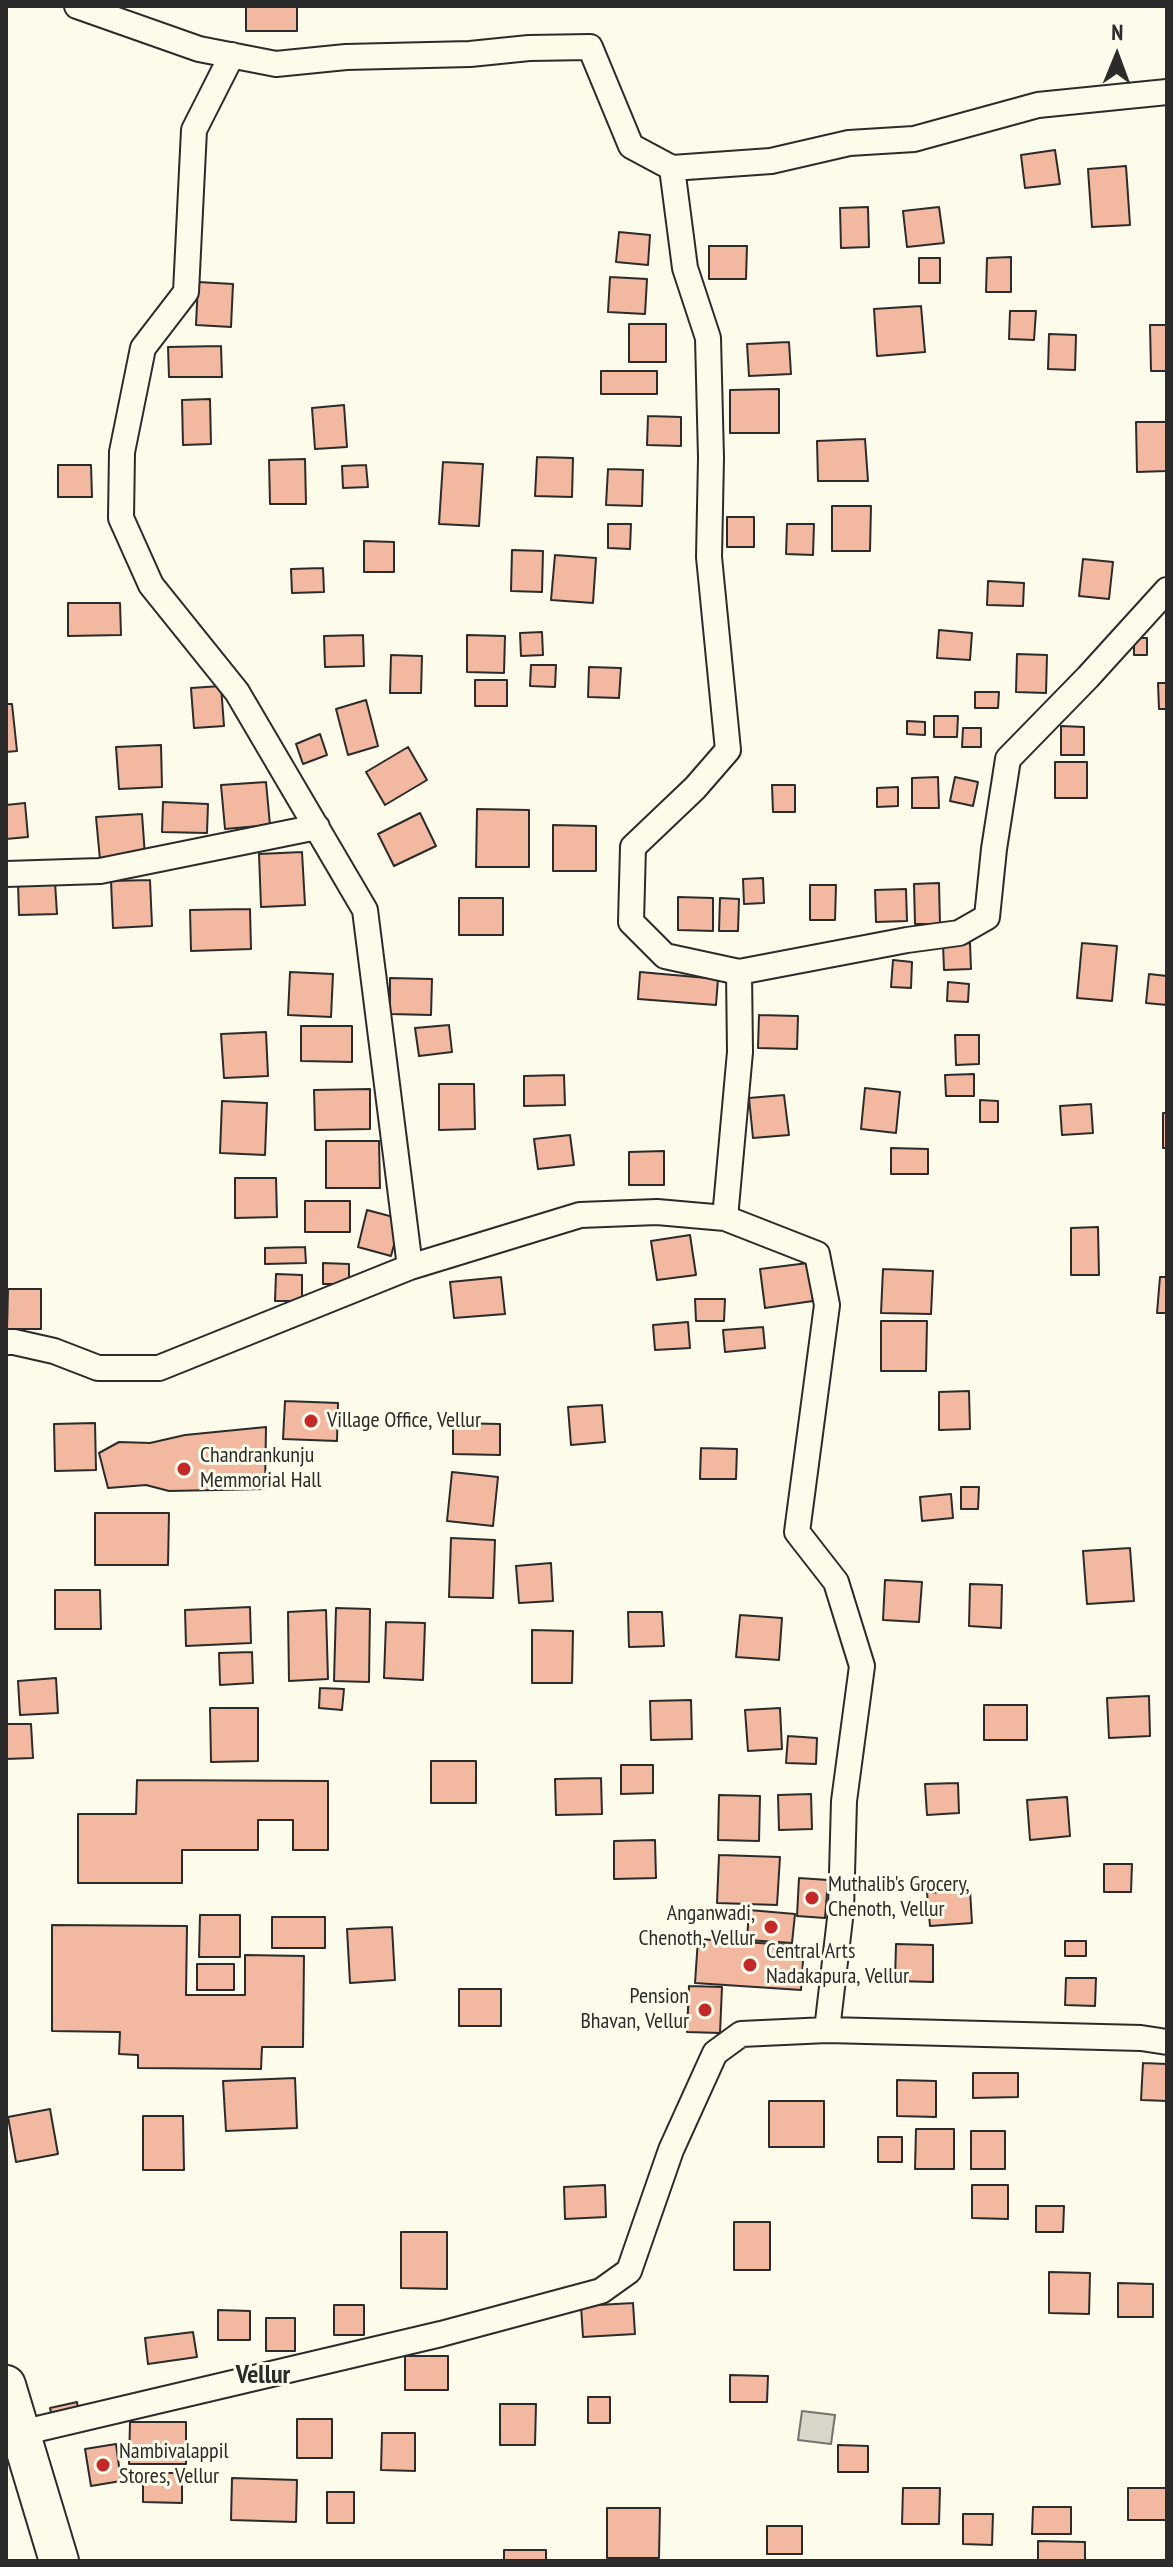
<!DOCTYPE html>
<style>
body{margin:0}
#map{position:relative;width:1173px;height:2567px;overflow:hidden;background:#fdfbea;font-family:"PT Sans Narrow",sans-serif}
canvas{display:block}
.frame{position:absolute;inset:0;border:8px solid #2b2b2b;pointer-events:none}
.north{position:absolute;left:1077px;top:16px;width:80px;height:80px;-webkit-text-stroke:6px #fdfbea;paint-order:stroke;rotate:1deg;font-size:22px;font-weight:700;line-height:32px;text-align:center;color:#2b2b2b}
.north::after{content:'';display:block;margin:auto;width:28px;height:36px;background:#2b2b2b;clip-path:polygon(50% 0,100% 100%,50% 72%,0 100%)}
</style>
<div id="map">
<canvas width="1173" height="2567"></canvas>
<div class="frame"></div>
<div class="north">N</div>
</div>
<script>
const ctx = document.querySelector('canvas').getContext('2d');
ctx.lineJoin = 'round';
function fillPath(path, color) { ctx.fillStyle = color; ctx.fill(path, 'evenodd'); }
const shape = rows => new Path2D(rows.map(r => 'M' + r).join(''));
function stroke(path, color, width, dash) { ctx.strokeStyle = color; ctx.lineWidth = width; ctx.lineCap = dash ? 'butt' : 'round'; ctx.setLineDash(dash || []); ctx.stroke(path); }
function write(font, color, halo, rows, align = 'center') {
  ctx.font = font + ' "PT Sans Narrow",sans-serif'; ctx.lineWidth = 6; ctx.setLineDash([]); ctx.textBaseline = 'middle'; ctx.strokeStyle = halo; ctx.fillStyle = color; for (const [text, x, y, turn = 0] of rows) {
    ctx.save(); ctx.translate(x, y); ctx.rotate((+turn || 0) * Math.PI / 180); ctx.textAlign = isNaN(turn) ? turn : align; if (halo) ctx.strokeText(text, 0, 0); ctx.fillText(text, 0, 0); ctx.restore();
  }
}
const water = shape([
 [802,2411,835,2415,831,2444,798,2440,802,2411]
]);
const building = shape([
 [246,6,297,6,297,31,246,31,246,6],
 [1055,150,1060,184,1025,188,1021,155,1055,150],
 [1126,166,1130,225,1092,227,1088,169,1126,166],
 [868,207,869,247,841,248,840,208,868,207],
 [939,207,944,243,907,247,903,211,939,207],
 [619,232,650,235,648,265,616,262,619,232],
 [709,246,747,246,746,279,709,279,709,246],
 [1011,257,1011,292,986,292,987,258,1011,257],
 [919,258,940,258,940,283,919,283,919,258],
 [610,277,647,279,645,314,608,312,610,277],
 [198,282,233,284,231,327,196,325,198,282],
 [921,306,925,352,877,356,874,309,921,306],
 [1010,311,1036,311,1034,340,1009,339,1010,311],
 [629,324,666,324,666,362,629,362,629,324],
 [1150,325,1167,325,1167,371,1151,371,1150,325],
 [1049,334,1076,335,1075,370,1048,369,1049,334],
 [789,342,791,374,749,376,747,344,789,342],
 [221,346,222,377,169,377,168,347,221,346],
 [601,371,657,371,657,394,601,394,601,371],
 [779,389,779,433,730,433,730,390,779,389],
 [210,399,211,444,183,445,182,400,210,399],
 [344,405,347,447,315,449,312,408,344,405],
 [648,416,681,417,681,446,647,445,648,416],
 [1136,422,1167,422,1167,471,1137,472,1136,422],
 [865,439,868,481,818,481,817,441,865,439],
 [537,457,573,458,572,497,535,496,537,457],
 [305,459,306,504,270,504,269,460,305,459],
 [443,462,483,464,479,526,439,524,443,462],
 [58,465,91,465,92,497,58,497,58,465],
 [366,465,368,487,343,488,342,466,366,465],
 [608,469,643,470,642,506,606,505,608,469],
 [832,506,871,506,870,551,832,551,832,506],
 [727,517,754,517,754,547,727,547,727,517],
 [608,524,631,524,630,549,608,548,608,524],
 [787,524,814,524,813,555,786,554,787,524],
 [364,541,394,542,394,572,364,572,364,541],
 [512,550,543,551,542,592,511,591,512,550],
 [555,555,596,558,593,603,551,600,555,555],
 [1083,559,1113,562,1109,599,1079,596,1083,559],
 [323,568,324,592,292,593,291,569,323,568],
 [988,581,1024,583,1023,606,987,605,988,581],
 [68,603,120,603,121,635,68,636,68,603],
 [939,630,972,633,970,660,937,658,939,630],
 [542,632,543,655,521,656,520,633,542,632],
 [363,635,364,666,325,667,324,636,363,635],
 [467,635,505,636,504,673,467,672,467,635],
 [1134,638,1147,638,1147,655,1134,655,1134,638],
 [1017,654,1047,655,1046,693,1016,692,1017,654],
 [391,655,422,656,421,693,390,693,391,655],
 [531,665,556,665,555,687,530,686,531,665],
 [589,667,621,668,619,698,588,697,589,667],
 [475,680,507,680,507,706,475,706,475,680],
 [1158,683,1167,683,1167,709,1159,709,1158,683],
 [221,686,224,726,194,728,191,688,221,686],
 [975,692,999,692,998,708,975,708,975,692],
 [366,700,378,746,348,755,336,709,366,700],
 [6,704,12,704,17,751,6,752,6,704],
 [934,716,958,716,957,737,934,737,934,716],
 [907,721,925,722,925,735,907,734,907,721],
 [1061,726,1084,727,1084,755,1061,755,1061,726],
 [963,728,981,728,981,747,962,747,963,728],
 [320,734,327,755,303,764,296,744,320,734],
 [161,745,162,787,119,789,116,747,161,745],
 [408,747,427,780,385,805,366,772,408,747],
 [1055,762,1087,762,1087,798,1055,798,1055,762],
 [938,777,939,808,912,808,912,778,938,777],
 [955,777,978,782,973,806,950,801,955,777],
 [266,782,270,825,225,829,221,785,266,782],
 [772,785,795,785,795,812,773,812,772,785],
 [898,787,898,806,877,807,877,788,898,787],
 [163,802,208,804,207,833,162,832,163,802],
 [25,803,28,837,6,839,6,805,25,803],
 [477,809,529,810,529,867,476,867,477,809],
 [420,813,436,846,394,866,378,834,420,813],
 [142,814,145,856,100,860,96,817,142,814],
 [553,825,596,826,596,871,553,871,553,825],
 [302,852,305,905,261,907,259,854,302,852],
 [763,878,764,903,744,904,743,879,763,878],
 [150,880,152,926,113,928,111,881,150,880],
 [55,882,57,914,19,915,18,883,55,882],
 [939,883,940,924,915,924,914,884,939,883],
 [810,885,836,885,835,920,810,920,810,885],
 [906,889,907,921,876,922,875,890,906,889],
 [678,897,713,898,713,931,678,930,678,897],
 [459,898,503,898,503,935,459,935,459,898],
 [720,898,739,899,738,931,719,931,720,898],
 [250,909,251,949,191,951,190,910,250,909],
 [970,943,971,969,944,970,943,944,970,943],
 [1082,943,1117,946,1112,1001,1077,998,1082,943],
 [893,960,912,962,911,988,891,987,893,960],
 [290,972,333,974,331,1017,288,1015,290,972],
 [640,972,718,979,716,1005,638,999,640,972],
 [1149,974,1167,976,1167,1005,1146,1003,1149,974],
 [390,978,432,979,431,1015,390,1014,390,978],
 [948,982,969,984,968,1002,947,1001,948,982],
 [759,1015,798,1016,797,1049,758,1048,759,1015],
 [449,1025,452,1052,419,1056,415,1028,449,1025],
 [301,1026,352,1026,352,1062,301,1061,301,1026],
 [266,1032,268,1076,224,1078,221,1034,266,1032],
 [955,1035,979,1035,979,1064,956,1065,955,1035],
 [974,1074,974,1096,946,1096,945,1075,974,1074],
 [564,1075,565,1105,524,1106,524,1076,564,1075],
 [439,1084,474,1084,475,1129,439,1130,439,1084],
 [865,1088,900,1092,896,1133,861,1129,865,1088],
 [370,1089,370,1129,315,1130,314,1090,370,1089],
 [784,1095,789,1135,753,1138,749,1098,784,1095],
 [980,1100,998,1101,998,1122,980,1122,980,1100],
 [222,1101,267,1103,265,1155,220,1153,222,1101],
 [1091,1104,1093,1133,1062,1135,1060,1106,1091,1104],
 [1163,1113,1167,1113,1167,1148,1163,1148,1163,1113],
 [570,1135,574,1165,538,1169,534,1139,570,1135],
 [326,1141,379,1141,380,1188,326,1188,326,1141],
 [891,1148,928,1149,928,1174,891,1174,891,1148],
 [664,1151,664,1185,629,1185,629,1152,664,1151],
 [235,1178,276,1178,277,1217,235,1218,235,1178],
 [305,1201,350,1201,350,1232,305,1232,305,1201],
 [367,1210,401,1219,391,1256,358,1247,367,1210],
 [1098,1227,1099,1275,1071,1275,1071,1228,1098,1227],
 [690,1235,696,1275,657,1280,651,1241,690,1235],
 [305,1247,306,1263,265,1264,265,1248,305,1247],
 [323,1263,349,1264,349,1284,323,1284,323,1263],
 [808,1263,813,1301,765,1308,760,1269,808,1263],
 [883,1269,933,1271,931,1314,881,1313,883,1269],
 [276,1274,302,1275,302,1301,275,1301,276,1274],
 [501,1277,505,1314,454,1318,450,1282,501,1277],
 [1160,1277,1167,1277,1167,1313,1157,1313,1160,1277],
 [8,1289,41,1289,41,1329,7,1329,8,1289],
 [695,1299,725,1299,724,1321,696,1321,695,1299],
 [881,1321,927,1321,926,1371,881,1371,881,1321],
 [688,1322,690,1348,655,1350,653,1325,688,1322],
 [763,1327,765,1348,725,1352,723,1330,763,1327],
 [969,1391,970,1429,939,1430,939,1392,969,1391],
 [285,1401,338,1403,337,1441,283,1439,285,1401],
 [602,1405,605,1442,571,1445,568,1407,602,1405],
 [95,1423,96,1470,55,1471,54,1424,95,1423],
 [453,1423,500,1424,500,1455,453,1454,453,1423],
 [266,1427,265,1489,169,1491,146,1485,108,1488,99,1453,119,1442,150,1443,185,1435,266,1427],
 [701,1448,737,1449,736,1479,700,1479,701,1448],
 [452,1472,498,1477,493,1526,447,1521,452,1472],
 [961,1487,979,1487,978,1509,961,1509,961,1487],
 [951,1494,953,1518,922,1521,920,1497,951,1494],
 [95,1513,169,1513,168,1565,95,1565,95,1513],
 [451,1538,495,1540,493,1598,449,1597,451,1538],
 [1130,1548,1134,1601,1087,1604,1083,1551,1130,1548],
 [551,1563,553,1601,519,1603,516,1566,551,1563],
 [885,1580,922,1582,919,1622,883,1620,885,1580],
 [970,1584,1002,1585,1001,1628,969,1626,970,1584],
 [55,1590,100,1590,101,1629,55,1629,55,1590],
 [250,1607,251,1643,186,1646,185,1610,250,1607],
 [336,1608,370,1609,369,1682,334,1681,336,1608],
 [326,1610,328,1679,289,1681,288,1612,326,1610],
 [628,1612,662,1612,664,1646,629,1647,628,1612],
 [740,1615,782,1618,779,1660,736,1657,740,1615],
 [386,1622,425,1623,423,1680,384,1678,386,1622],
 [532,1630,573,1631,572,1683,532,1683,532,1630],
 [252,1652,253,1683,220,1685,219,1653,252,1652],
 [56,1678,58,1713,20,1715,18,1681,56,1678],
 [320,1688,344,1689,342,1710,319,1708,320,1688],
 [1149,1696,1150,1736,1109,1738,1107,1698,1149,1696],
 [691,1700,692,1739,651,1740,650,1701,691,1700],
 [984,1705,1027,1705,1027,1740,984,1740,984,1705],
 [210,1708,258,1708,258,1761,211,1762,210,1708],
 [780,1708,782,1749,748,1751,745,1710,780,1708],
 [6,1724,31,1724,33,1758,6,1759,6,1724],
 [788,1736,817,1738,816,1764,786,1763,788,1736],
 [431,1761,476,1761,476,1803,431,1803,431,1761],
 [621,1765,653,1765,653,1793,621,1794,621,1765],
 [601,1778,602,1814,556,1815,555,1779,601,1778],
 [137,1780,328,1781,328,1850,293,1850,293,1820,258,1820,258,1850,182,1850,182,1883,78,1883,78,1814,136,1814,137,1780],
 [958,1783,959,1813,927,1815,925,1784,958,1783],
 [811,1794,812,1829,779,1830,778,1795,811,1794],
 [719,1795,760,1796,759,1841,718,1840,719,1795],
 [1067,1797,1070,1836,1030,1840,1027,1800,1067,1797],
 [655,1840,656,1878,614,1879,614,1841,655,1840],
 [719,1855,780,1857,777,1905,717,1903,719,1855],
 [1104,1864,1132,1864,1131,1892,1104,1892,1104,1864],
 [799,1878,828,1880,825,1918,797,1916,799,1878],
 [970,1890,972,1923,930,1926,927,1893,970,1890],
 [749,1910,795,1914,792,1943,747,1940,749,1910],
 [200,1915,240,1915,240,1957,199,1957,200,1915],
 [272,1917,325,1917,325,1948,272,1948,272,1917],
 [52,1925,187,1926,186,1995,245,1995,245,1955,304,1956,303,2047,262,2047,261,2069,138,2068,138,2055,119,2054,120,2032,52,2031,52,1925],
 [392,1927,395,1980,350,1983,347,1929,392,1927],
 [698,1939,804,1946,801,1990,695,1983,698,1939],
 [1065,1941,1086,1941,1086,1956,1065,1956,1065,1941],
 [896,1944,933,1945,933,1982,895,1981,896,1944],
 [197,1964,234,1964,234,1990,197,1990,197,1964],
 [1066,1978,1096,1978,1095,2006,1065,2005,1066,1978],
 [689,1986,722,1987,720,2033,687,2032,689,1986],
 [459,1989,501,1989,501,2026,459,2026,459,1989],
 [1143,2063,1167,2064,1167,2101,1141,2100,1143,2063],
 [973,2073,1018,2073,1018,2097,973,2098,973,2073],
 [295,2078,297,2128,226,2131,223,2081,295,2078],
 [897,2080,936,2081,936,2117,897,2116,897,2080],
 [769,2101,824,2101,824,2147,769,2147,769,2101],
 [50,2109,58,2154,16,2162,8,2117,50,2109],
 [143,2116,183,2116,184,2170,143,2170,143,2116],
 [916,2129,954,2129,954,2169,915,2169,916,2129],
 [971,2131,1005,2131,1005,2169,971,2169,971,2131],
 [878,2137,902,2137,902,2162,878,2162,878,2137],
 [605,2185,606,2217,565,2219,564,2187,605,2185],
 [972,2185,1008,2185,1008,2219,972,2218,972,2185],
 [1036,2206,1064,2206,1063,2232,1036,2232,1036,2206],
 [734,2222,770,2222,770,2270,734,2270,734,2222],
 [401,2232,447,2232,447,2289,401,2288,401,2232],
 [1049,2272,1090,2273,1089,2314,1049,2313,1049,2272],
 [1118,2283,1153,2284,1153,2317,1118,2317,1118,2283],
 [633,2303,635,2334,583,2337,581,2306,633,2303],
 [334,2305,364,2305,364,2335,334,2335,334,2305],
 [218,2310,250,2311,250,2340,218,2340,218,2310],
 [266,2318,295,2318,295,2351,266,2351,266,2318],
 [193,2332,197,2357,148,2364,145,2338,193,2332],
 [405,2356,448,2356,448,2390,405,2390,405,2356],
 [730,2375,768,2376,767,2402,730,2402,730,2375],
 [588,2397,610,2397,610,2423,588,2423,588,2397],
 [77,2402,79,2415,53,2421,50,2408,77,2402],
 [500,2404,536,2404,535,2445,500,2445,500,2404],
 [297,2419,332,2419,332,2458,297,2458,297,2419],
 [130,2422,186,2422,186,2464,129,2464,130,2422],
 [382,2433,415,2433,415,2471,381,2470,382,2433],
 [116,2444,121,2481,91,2486,85,2449,116,2444],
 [838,2445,868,2446,868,2472,838,2472,838,2445],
 [143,2473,182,2473,182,2503,143,2502,143,2473],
 [232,2478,297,2480,296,2522,231,2520,232,2478],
 [903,2488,940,2488,939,2524,902,2524,903,2488],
 [1128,2488,1167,2488,1167,2520,1128,2520,1128,2488],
 [327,2492,354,2492,354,2523,327,2523,327,2492],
 [1033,2507,1071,2507,1071,2534,1032,2534,1033,2507],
 [607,2508,660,2508,659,2558,607,2558,607,2508],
 [963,2514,993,2514,992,2545,963,2544,963,2514],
 [767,2526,802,2526,802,2554,767,2554,767,2526],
 [1038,2541,1085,2542,1085,2561,1038,2561,1038,2541],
 [504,2550,546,2550,546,2561,504,2561,504,2550]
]);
const minor = shape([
 [77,6,199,49,276,64,346,57,470,54,529,48,590,47,631,146,672,168,771,161,849,143,914,139,1038,105,1167,92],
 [232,55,194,130,186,292,143,348,122,452,121,518,151,585,237,692,365,910,410,1267],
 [672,168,685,268,708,338,711,458,709,557,728,750,695,788,633,847,631,922,665,956,739,972,740,1052,725,1218],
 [6,874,100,871,317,827],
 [739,972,907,940,959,933,987,917,994,849,1008,759,1088,677,1167,590],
 [6,1342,14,1342,54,1351,98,1368,159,1368,410,1267,580,1215,657,1212,725,1218,817,1254,827,1305,797,1532,836,1582,862,1666,844,1801,841,1910,827,2030],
 [8,2436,441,2334,601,2291,629,2271,671,2150,715,2053,741,2034,827,2030,1141,2038,1167,2042]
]);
const trunk = shape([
 [6,2385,59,2561]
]);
const markers = [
 [311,1421,8,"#c62828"],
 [184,1469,8,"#c62828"],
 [812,1898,8,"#c62828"],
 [771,1927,8,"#c62828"],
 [750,1965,8,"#c62828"],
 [705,2010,8,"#c62828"],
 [103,2465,8,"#c62828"]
];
const poiNames = [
 ["Village Office, Vellur",327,1421],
 ["Chandrankunju",200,1456],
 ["Memmorial Hall",200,1481],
 ["Muthalib's Grocery,",828,1885],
 ["Chenoth, Vellur",828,1910],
 ["Anganwadi,",755,1914,"right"],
 ["Chenoth, Vellur",755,1939,"right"],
 ["Central Arts",766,1952],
 ["Nadakapura, Vellur",766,1977],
 ["Pension",689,1997,"right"],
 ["Bhavan, Vellur",689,2022,"right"],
 ["Nambivalappil",119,2452],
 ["Stores, Vellur",119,2477]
];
const quarterNames = [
 ["Vellur",263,2376]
];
fillPath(water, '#d8d7c9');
stroke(water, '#74746e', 2);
fillPath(building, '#f2b8a0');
stroke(building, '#2b2b2b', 2);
stroke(minor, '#2b2b2b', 28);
stroke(trunk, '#2b2b2b', 42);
stroke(minor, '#fdfbea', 24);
stroke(trunk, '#fdfbea', 38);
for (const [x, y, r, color] of markers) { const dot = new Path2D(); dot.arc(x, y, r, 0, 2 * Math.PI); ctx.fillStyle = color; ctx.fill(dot); stroke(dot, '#fdfbea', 3); }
write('22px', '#2b2b2b', '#fdfbea', poiNames, 'left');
write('bold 26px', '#2b2b2b', '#fdfbea', quarterNames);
</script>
